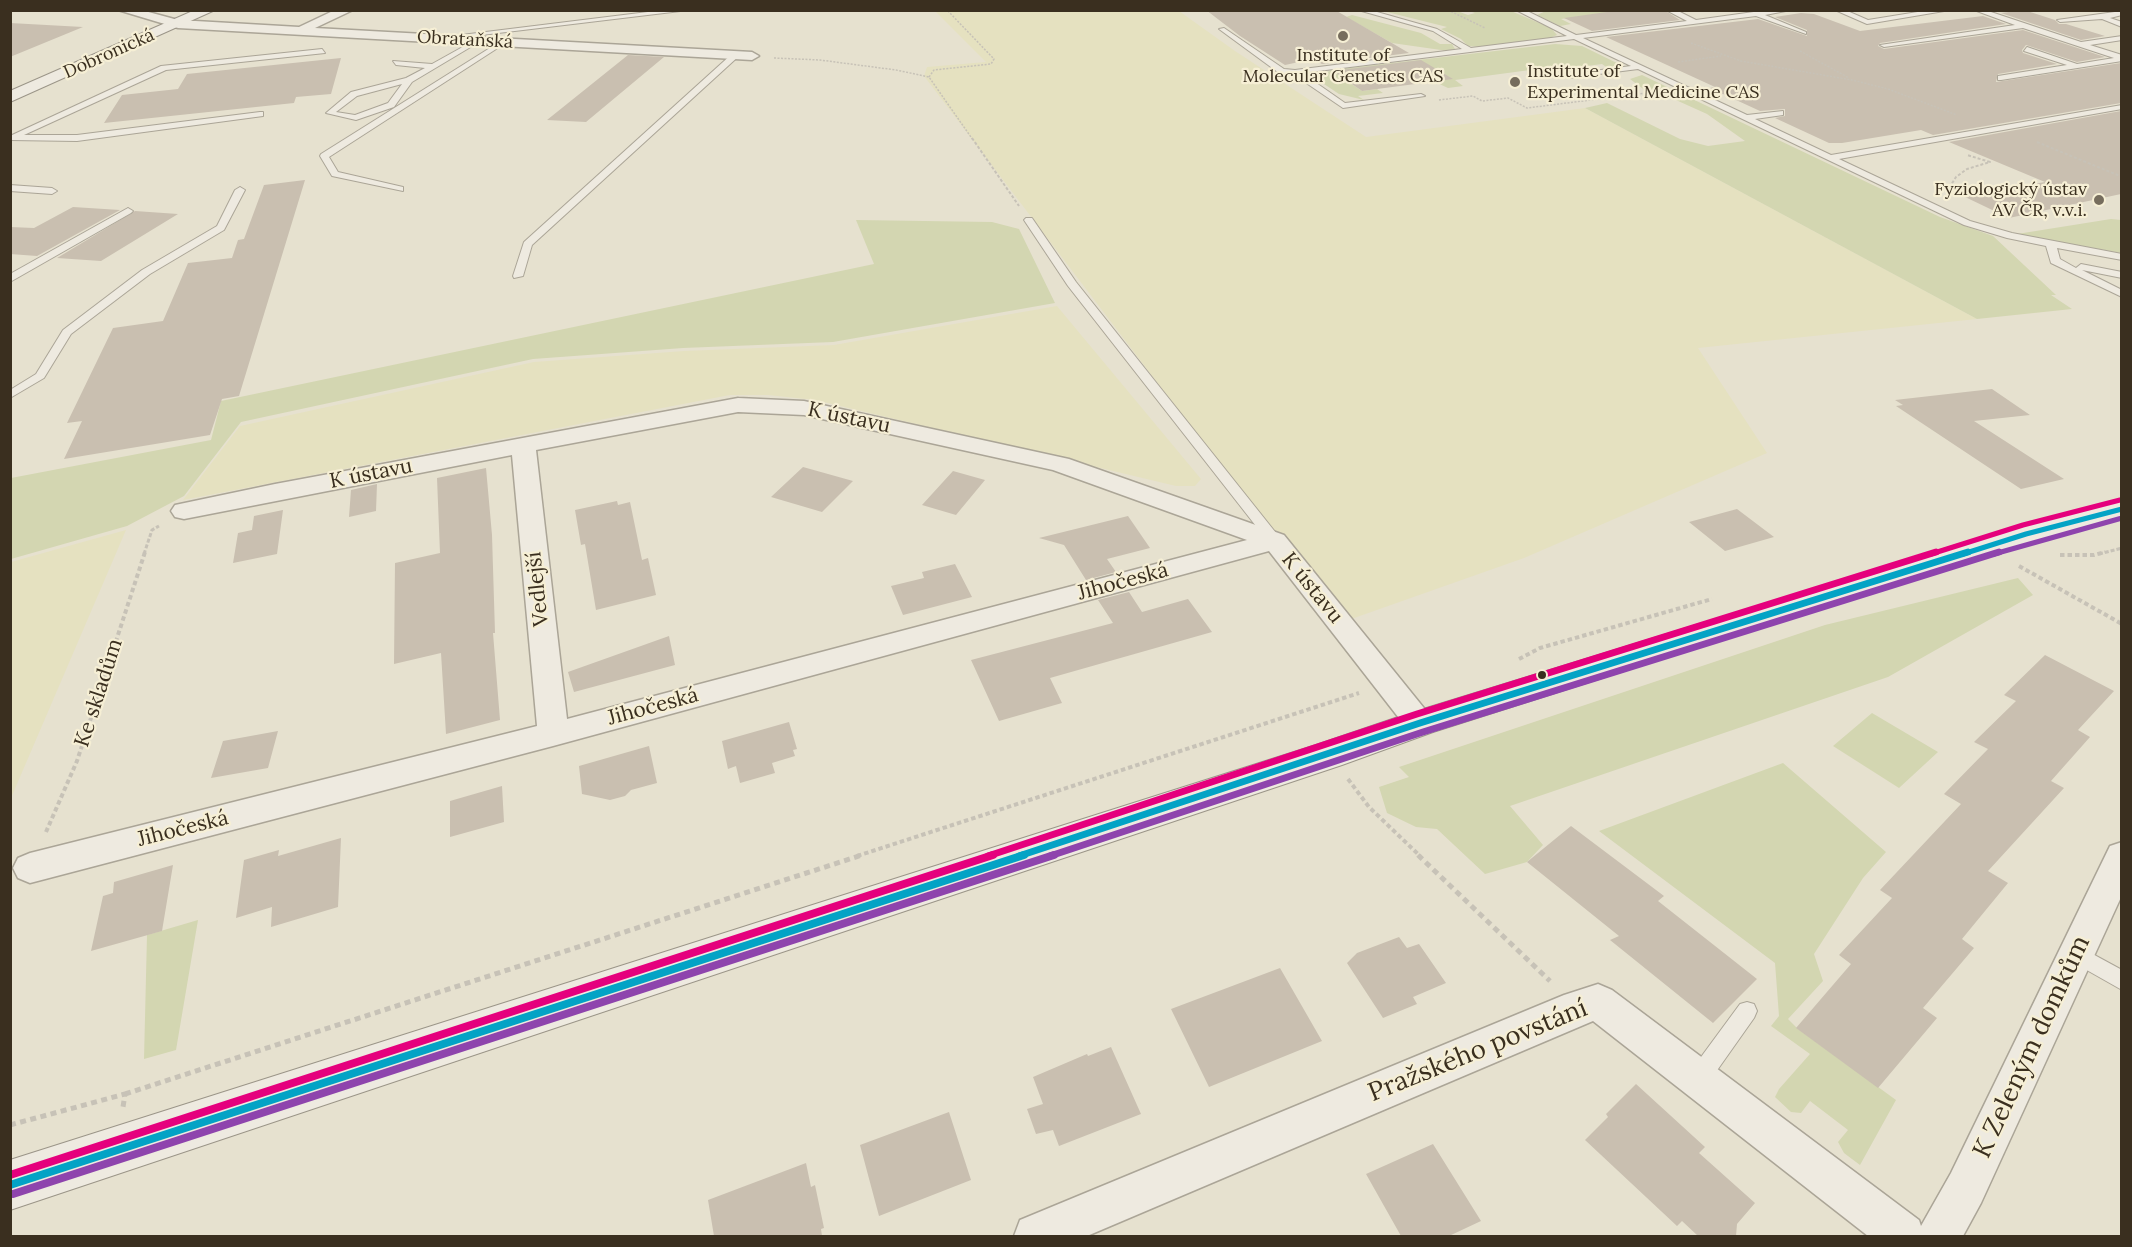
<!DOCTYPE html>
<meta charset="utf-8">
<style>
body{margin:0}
#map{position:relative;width:2132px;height:1247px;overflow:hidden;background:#e6e1cf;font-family:Lora,serif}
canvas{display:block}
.frame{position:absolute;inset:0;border:12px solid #3a2f1f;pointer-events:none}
</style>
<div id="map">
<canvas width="2132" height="1247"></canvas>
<div class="frame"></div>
</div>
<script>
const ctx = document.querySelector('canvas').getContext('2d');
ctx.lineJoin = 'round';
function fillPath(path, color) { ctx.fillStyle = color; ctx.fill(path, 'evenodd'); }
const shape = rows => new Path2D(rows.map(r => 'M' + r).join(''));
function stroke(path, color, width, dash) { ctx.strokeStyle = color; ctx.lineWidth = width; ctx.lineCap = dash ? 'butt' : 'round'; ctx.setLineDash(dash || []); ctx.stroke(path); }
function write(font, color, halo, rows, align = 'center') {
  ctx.font = font + ' Lora,serif'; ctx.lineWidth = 4.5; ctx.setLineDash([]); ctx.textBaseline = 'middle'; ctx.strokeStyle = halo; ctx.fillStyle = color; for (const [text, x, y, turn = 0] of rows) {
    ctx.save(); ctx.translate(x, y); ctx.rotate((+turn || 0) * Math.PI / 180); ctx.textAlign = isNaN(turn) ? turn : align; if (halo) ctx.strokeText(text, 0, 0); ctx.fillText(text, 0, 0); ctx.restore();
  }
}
const farmland = shape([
 [935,11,1179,11,1235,51,1366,137,1585,108,1977,319,1698,348,1767,453,1524,558,1340,623,924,76,927,67,986,62],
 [1057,306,1201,479,1195,486,1176,486,815,400,768,395,730,395,183,500,240,426,534,362,684,351,834,345],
 [126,530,11,798,11,562]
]);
const green = shape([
 [1548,10,1627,10,1561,19,1571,24,1560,26,1537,15],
 [1383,11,1457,11,1468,15,1475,13,1469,11,1511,11,1551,28,1557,35,1547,39,1481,47,1468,46,1461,39,1441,29,1447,27],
 [1352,15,1421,33,1440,44,1452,44,1455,49,1448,51,1392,43,1346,17],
 [1555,44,1582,46,1625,67,1609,69,1602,64,1550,71,1545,68,1455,80,1463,86,1448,88,1433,81,1338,75,1362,91,1377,89,1383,93,1358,96,1364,100,1339,94,1321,82,1318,76,1332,70],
 [1642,75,1940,217,1993,236,2056,295,2051,295,2072,309,1977,319,1585,108,1607,103,1680,139,1708,146,1745,141,1707,114,1667,96,1654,97,1630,79],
 [2111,219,2121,220,2121,253,2017,234],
 [856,220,992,222,1019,229,1055,303,833,342,683,348,533,359,241,422,184,496,127,526,11,559,11,478,211,440,221,401,874,264],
 [2018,578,2033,595,1888,677,1510,806,1543,845,1527,862,1485,874,1437,829,1416,827,1387,813,1379,787,1409,777,1399,767,1825,625],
 [1872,713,1938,752,1899,788,1833,746],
 [1783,763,1886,852,1863,878,1814,954,1823,981,1788,1019,1797,1028,1896,1100,1860,1165,1844,1153,1838,1142,1848,1130,1810,1101,1801,1113,1791,1112,1775,1097,1779,1089,1810,1054,1771,1026,1779,1016,1775,963,1599,831],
 [198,920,176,1050,144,1059,147,935]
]);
const building = shape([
 [1206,10,1335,10,1409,53,1322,64,1313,59,1285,65,1240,36],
 [1621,10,1664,10,1680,20,1592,31,1564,18],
 [2024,10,2055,20,2059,24,2066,24,2105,36,2081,40,2001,13],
 [1801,13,1814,14,1860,31,1983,16,2006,24,1880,43,1878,46,1884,49,2023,30,2105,57,2077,62,2026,45,2022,50,2023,53,2057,64,1998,74,1996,82,2121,63,2121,103,1933,135,1921,130,1842,143,1829,143,1775,118,1785,116,1785,109,1760,111,1710,88,1715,87,1606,37,1758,19,1807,36,1807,30,1775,17],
 [10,23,83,27,10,57],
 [628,55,664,57,586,122,547,120],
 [341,58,331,94,296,97,294,103,104,123,122,95,178,89,187,74],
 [1421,60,1453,79,1362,91,1333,71],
 [2121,111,2121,194,2009,218,1963,196,2045,182,1949,142],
 [305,180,239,396,222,399,210,435,64,459,82,421,67,423,113,328,163,321,188,263,232,258,238,240,244,239,264,185],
 [73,207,120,210,37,256,10,254,10,227,34,228],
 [135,211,178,214,101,261,57,258],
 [1992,389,2030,415,1974,421,2064,479,2021,489,1896,406,1903,405,1895,400],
 [803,467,853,481,822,512,771,497],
 [486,468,492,535,495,633,493,633,500,720,446,734,441,653,394,664,395,563,440,553,437,478],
 [953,471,985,480,956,515,922,505],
 [377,484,376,511,349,517,351,490],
 [617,501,618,505,630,502,642,560,648,558,656,595,596,610,585,544,581,545,575,510],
 [1737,509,1774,537,1725,551,1689,522],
 [283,510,277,554,233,563,238,533,252,530,254,516],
 [1128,516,1150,548,1107,559,1116,572,1086,580,1064,545,1039,538],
 [955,564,972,597,903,615,891,586,924,578,922,572],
 [1129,592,1142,612,1188,599,1212,632,1050,678,1062,703,999,721,971,660,1113,623,1098,600],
 [669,636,675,665,574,692,568,672],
 [2045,655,2114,691,2078,730,2090,737,2051,781,2064,788,1988,871,2008,883,1962,939,1974,948,1923,1008,1937,1018,1878,1088,1796,1028,1851,964,1839,955,1892,898,1880,890,1961,804,1944,794,1988,749,1974,742,2016,701,2004,695],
 [789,722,797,749,793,750,795,756,772,763,775,773,740,783,736,766,728,769,722,741],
 [278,731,268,768,211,778,223,741],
 [649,746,657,783,631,790,625,796,610,800,582,794,579,766],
 [502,786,504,822,450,837,450,801],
 [1571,826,1664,896,1658,901,1757,979,1713,1023,1610,940,1619,936,1527,862],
 [341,838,338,907,271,927,272,907,236,918,244,860,279,850,278,856],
 [173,865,162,931,91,951,103,896,113,893,114,882],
 [1399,937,1407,948,1419,944,1446,983,1413,997,1417,1004,1383,1018,1347,963,1357,953],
 [1280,968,1322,1041,1209,1087,1171,1009],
 [1111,1047,1141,1114,1059,1146,1053,1130,1036,1134,1027,1109,1043,1104,1033,1077,1087,1054,1088,1056],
 [1636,1084,1705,1147,1699,1153,1755,1203,1737,1224,1736,1236,1698,1236,1682,1221,1677,1226,1585,1140,1608,1117,1606,1114],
 [949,1112,971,1180,879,1216,860,1145],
 [1433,1144,1481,1221,1449,1236,1401,1236,1366,1174],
 [806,1163,811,1187,815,1185,824,1228,821,1229,822,1236,714,1236,708,1200]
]);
const pathFar4 = shape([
 [1448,10,1485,28],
 [1691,43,1741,61,1852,80,1888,89,1957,115],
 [1800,51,1849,78],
 [774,58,820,60,896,70,929,77,973,140],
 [1678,62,1721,56],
 [929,77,934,70,991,64,994,59,947,10],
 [1439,100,1473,96,1482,101,1508,98,1527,108,1646,93]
]);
const pathFar3 = shape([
 [972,138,1019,206],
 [2037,142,2120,176],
 [1951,193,1951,185,1956,177,1967,169,1990,162,1967,155]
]);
const pathFar2 = shape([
 [144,554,152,530,159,526],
 [2099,554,2122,548]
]);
const pathFar1 = shape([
 [2060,555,2094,555,2105,552],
 [2019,566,2122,624],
 [1519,659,1540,648,1712,599],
 [1348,779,1369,807,1420,856],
 [46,832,77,761,145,552],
 [857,856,1359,693]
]);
const path = shape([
 [1418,855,1550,981],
 [125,1094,862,855],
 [10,1125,125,1094,123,1107]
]);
const lane = shape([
 [664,10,689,10,440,40,437,38,664,10],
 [1358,10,1370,10,1437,29,1471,48,1567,36,1516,10,1525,10,1576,35,1687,21,1666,10,1676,10,1696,20,1768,10,1791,10,1765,15,1806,32,1806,34,1756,16,1583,38,1747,115,1783,111,1783,115,1755,119,1831,155,2122,105,2122,109,1839,159,1970,221,2012,233,2122,254,2122,260,2057,248,2060,259,2076,268,2081,264,2122,272,2122,278,2082,270,2122,290,2122,297,2051,263,2046,246,2007,238,1964,225,1638,69,1568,78,1567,76,1571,74,1631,66,1574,39,1302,73,1345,103,1421,94,1425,96,1343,108,1293,74,1279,73,1219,29,1224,28,1284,69,1295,70,1462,49,1433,31,1358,10],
 [1835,10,1845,10,1868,20,1930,10,1950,10,1867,24,1835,10],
 [1974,10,1985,10,2081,42,2122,36,2122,40,2090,45,2122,55,2122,61,2001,80,1998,80,1998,76,2067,65,2024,51,2027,47,2077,64,2114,58,2023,28,1884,47,1880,45,2015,25,1974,10],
 [2122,11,2122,15,2110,18,2122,22,2122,27,2102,19,2060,22,2057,20,2122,11],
 [477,39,479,42,412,82,394,107,356,120,326,113,351,92,406,78,425,68,396,65,393,61,432,64,477,39],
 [402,84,388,103,355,115,336,112,357,96,402,84],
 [501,41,507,42,329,157,338,172,403,187,403,191,332,176,320,156,321,154,501,41],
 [322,49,325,53,166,70,24,135,77,135,260,112,263,112,263,116,77,141,10,140,10,136,161,66,322,49],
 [733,53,740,55,532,245,523,276,514,278,513,276,524,242,733,53],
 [10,185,52,188,57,191,52,194,10,191,10,185],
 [240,187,245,190,224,230,150,274,71,334,44,378,10,398,10,390,36,374,63,330,142,270,217,226,235,190,240,187],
 [128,208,133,211,131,213,10,282,10,274,128,208],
 [1026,218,1032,218,1076,282,1280,538,1282,541,1280,544,1270,544,1068,286,1024,220,1026,218],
 [2076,945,2122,970,2122,990,2069,960,2066,954,2069,948,2076,945],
 [1747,1002,1754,1004,1757,1011,1754,1018,1706,1086,1698,1089,1690,1086,1687,1079,1690,1072,1740,1004,1747,1002]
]);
const street = shape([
 [118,10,141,10,178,20,299,27,335,10,353,10,315,28,752,52,759,56,752,60,178,28,118,10],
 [738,398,804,401,1069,459,1284,535,1436,723,1431,731,1420,735,1409,731,1269,551,553,746,30,883,18,878,13,868,18,858,30,853,537,726,512,455,184,519,175,517,171,511,175,505,275,484,738,398],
 [738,412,804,415,1053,470,1247,540,567,719,536,450,738,412],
 [2122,842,2122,895,1981,1203,1963,1236,1868,1236,1593,1021,1087,1236,1014,1236,1020,1220,1564,995,1598,984,1612,990,1919,1220,1921,1226,1951,1173,2110,846,2122,842]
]);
const secondary = shape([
 [195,10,215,10,10,102,10,91,195,10],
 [2122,500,2122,518,2037,541,1824,607,1433,732,1342,765,10,1210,10,1160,1316,745,1407,714,2015,527,2122,500]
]);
const bus1Far2 = shape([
 [1963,554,2026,534,2122,509]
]);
const bus1Far1 = shape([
 [1019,856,1420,723,1968,552]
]);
const bus1 = shape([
 [10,1185,1024,855]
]);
const bus2Far2 = shape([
 [1994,554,2122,518]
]);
const bus2Far1 = shape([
 [1050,856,1423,732,1999,552]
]);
const bus2 = shape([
 [13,1194,1054,855]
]);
const bus3Far2 = shape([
 [1931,554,2023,525,2120,500]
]);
const bus3Far1 = shape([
 [988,856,1417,714,1936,552]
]);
const bus3 = shape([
 [10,1175,993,855]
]);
const markers = [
 [1343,36,6,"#766d5d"],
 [1515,82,6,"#766d5d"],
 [2099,200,6,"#766d5d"],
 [1542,675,5,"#3a2f1f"]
];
const farStreetnames = [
 ["Obrataňská",465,40,3],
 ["Dobronická",109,54,-24]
];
const farPoinames = [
 ["Institute of",1343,56],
 ["Molecular Genetics CAS",1343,77],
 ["Institute of",1527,72,"left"],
 ["Experimental Medicine CAS",1527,93,"left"],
 ["Fyziologický ústav",2087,190,"right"],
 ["AV ČR, v.v.i.",2087,211,"right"]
];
const streetNames = [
 ["K ústavu",849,418,12],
 ["K ústavu",371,474,-11],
 ["Jihočeská",1123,582,-15],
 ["K ústavu",1312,588,51],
 ["Vedlejší",538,589,-96],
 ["Ke skladům",99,693,-72],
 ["Jihočeská",653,707,-15],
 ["Jihočeská",183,829,-14]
];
const nearStreetnames = [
 ["K Zeleným domkům",2032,1047,-65],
 ["Pražského povstání",1478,1051,-22]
];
fillPath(farmland, '#e5e1c0');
fillPath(green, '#d3d6b1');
fillPath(building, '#c9bfb0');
stroke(lane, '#aba597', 2);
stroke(street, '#aba597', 3);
stroke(secondary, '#9b9588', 2);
stroke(pathFar4, '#c7c2b7', 1.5, [2, 1.5]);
stroke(pathFar3, '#c7c2b7', 2, [3, 2]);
stroke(pathFar2, '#c7c2b7', 3, [4, 2]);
stroke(pathFar1, '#c7c2b7', 4, [4.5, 3]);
stroke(path, '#c7c2b7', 5, [6, 4.5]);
fillPath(lane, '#eeeae0');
fillPath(street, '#eeeae0');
fillPath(secondary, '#eeeae0');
stroke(bus1Far2, '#03a3c5', 5);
stroke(bus1Far1, '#03a3c5', 7);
stroke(bus1, '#03a3c5', 8);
stroke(bus2Far2, '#8e44ad', 5);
stroke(bus2Far1, '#8e44ad', 7);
stroke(bus2, '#8e44ad', 8);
stroke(bus3Far2, '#e5007d', 5);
stroke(bus3Far1, '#e5007d', 7);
stroke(bus3, '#e5007d', 8);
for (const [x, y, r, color] of markers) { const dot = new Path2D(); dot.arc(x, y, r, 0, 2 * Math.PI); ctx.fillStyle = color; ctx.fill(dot); stroke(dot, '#f6efd5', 2); }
write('18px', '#3a2f1f', '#f6efd5', farStreetnames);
write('18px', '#3a2f1f', '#f6efd5', farPoinames);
write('21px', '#3a2f1f', '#f6efd5', streetNames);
write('26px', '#3a2f1f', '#f6efd5', nearStreetnames);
</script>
